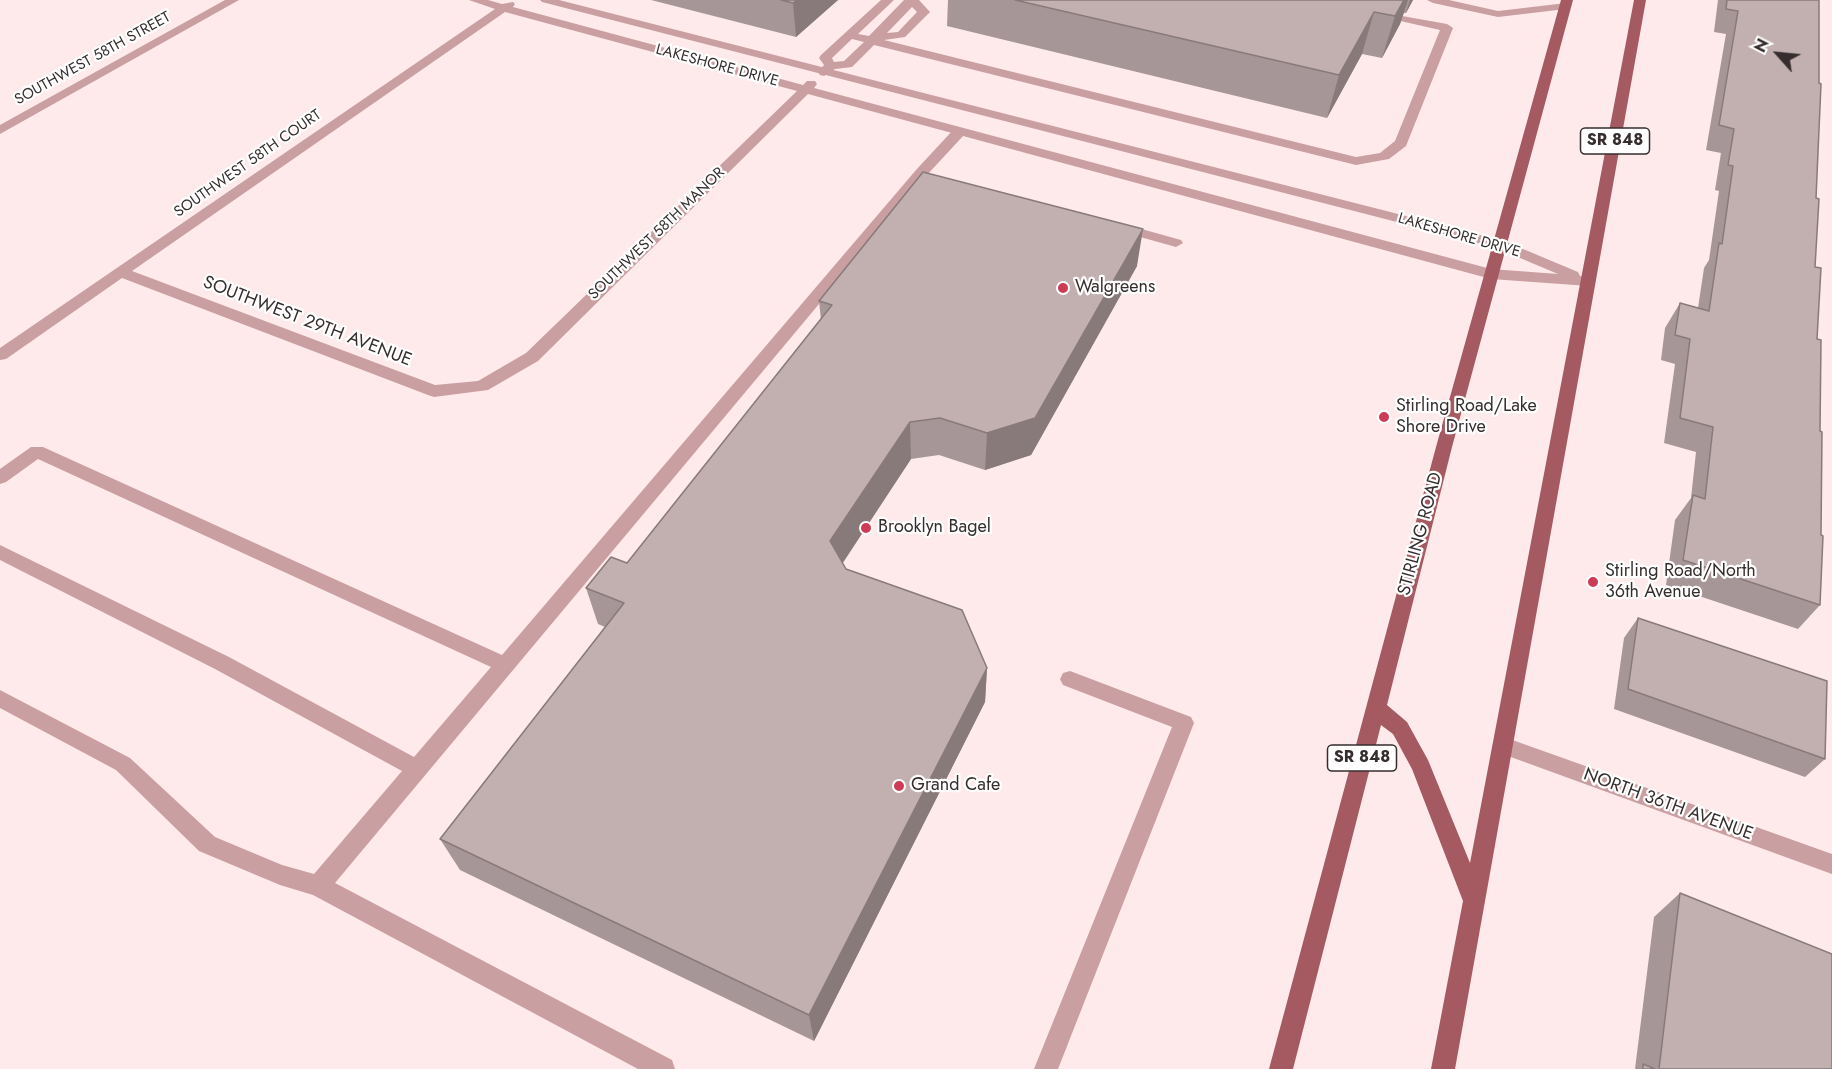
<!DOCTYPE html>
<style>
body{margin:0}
#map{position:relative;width:1832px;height:1069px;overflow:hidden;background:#feeaeb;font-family:Jost,sans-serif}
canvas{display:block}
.north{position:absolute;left:1748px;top:24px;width:60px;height:60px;-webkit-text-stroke:4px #fff;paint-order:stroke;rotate:297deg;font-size:16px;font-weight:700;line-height:24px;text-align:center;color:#362e2e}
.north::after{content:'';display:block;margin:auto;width:21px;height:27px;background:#362e2e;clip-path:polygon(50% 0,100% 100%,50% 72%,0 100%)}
</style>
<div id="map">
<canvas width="1832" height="1069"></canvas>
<div class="north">N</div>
</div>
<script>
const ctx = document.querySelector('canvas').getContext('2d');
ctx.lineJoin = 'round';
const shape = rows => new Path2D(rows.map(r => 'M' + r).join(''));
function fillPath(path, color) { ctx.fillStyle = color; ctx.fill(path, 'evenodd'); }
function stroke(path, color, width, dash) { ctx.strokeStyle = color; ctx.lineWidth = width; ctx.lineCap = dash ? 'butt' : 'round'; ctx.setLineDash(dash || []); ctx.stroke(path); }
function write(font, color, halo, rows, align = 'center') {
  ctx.font = font + ' Jost,sans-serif'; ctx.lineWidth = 4.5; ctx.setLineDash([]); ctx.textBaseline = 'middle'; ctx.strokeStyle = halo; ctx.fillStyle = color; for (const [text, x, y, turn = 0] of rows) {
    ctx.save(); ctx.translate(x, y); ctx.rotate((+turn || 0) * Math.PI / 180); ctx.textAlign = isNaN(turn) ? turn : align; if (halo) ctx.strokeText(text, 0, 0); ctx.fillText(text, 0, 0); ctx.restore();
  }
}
const lane = shape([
 [881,0,894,0,858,34,869,36,904,0,919,0,930,12,905,37,884,40,1356,157,1380,153,1395,141,1440,30,1374,15,1374,11,1447,24,1453,28,1406,146,1389,159,1356,165,874,45,852,67,835,69,824,76,820,75,818,72,824,65,819,58,821,55,881,0],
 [912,7,917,12,898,32,887,33,912,7],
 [852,39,864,42,844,61,834,62,832,58,852,39],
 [1427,0,1449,0,1498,11,1566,3,1572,6,1566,9,1498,17,1433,3,1427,0],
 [959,128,965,132,964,135,926,176,335,883,672,1060,675,1069,638,1069,313,895,280,885,199,851,116,770,0,708,0,690,130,758,215,837,282,865,314,874,402,771,215,669,0,560,0,545,229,657,414,757,491,667,38,459,6,482,0,484,0,469,31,447,43,447,502,655,916,170,954,129,959,128],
 [1120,223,1181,240,1183,243,1176,247,1115,230,1113,227,1120,223],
 [1070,671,1191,717,1194,723,1058,1069,1034,1069,1172,727,1063,685,1060,679,1063,673,1070,671]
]);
const street = shape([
 [225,0,239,0,0,134,0,125,225,0],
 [469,0,488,0,502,4,513,2,515,4,513,7,803,85,807,81,815,81,817,84,814,88,1491,269,1558,274,1494,247,542,2,540,0,559,0,1504,241,1578,272,1580,276,1594,278,1596,281,1589,286,1491,279,808,94,538,361,488,390,434,397,428,395,122,278,6,359,0,360,0,348,495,9,469,0],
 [505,12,797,91,526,353,478,381,435,385,132,271,505,12],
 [1504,737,1832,854,1832,874,1497,752,1494,746,1497,740,1504,737]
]);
const primary = shape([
 [1561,0,1573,0,1452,447,1387,705,1407,722,1428,760,1470,863,1634,0,1646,0,1455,1069,1431,1069,1463,901,1412,769,1393,734,1381,725,1293,1069,1269,1069,1436,447,1561,0]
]);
const wall = shape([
 [651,0,838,0,796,37],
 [948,0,1413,0,1406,13,1404,13,1400,24,1382,58,1362,54,1327,118,947,26],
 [1718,0,1819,0,1815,267,1820,431,1820,605,1798,629,1666,585,1675,520,1691,498,1696,452,1664,443,1675,364,1661,360,1665,328,1680,303,1698,308,1704,268,1709,260,1719,191,1715,190,1721,153,1706,150,1726,34,1714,32],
 [1137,266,1031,455,985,470,939,455,911,459,842,563,846,569,987,668,985,702,814,1041,460,870,440,839,605,627,598,624,586,588,627,563,821,320,819,301],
 [1638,618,1825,759,1805,777,1614,709,1624,638],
 [1680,893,1832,1069,1635,1069,1654,917]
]);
const shadedWall = shape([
 [797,0,838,0,796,37,793,3],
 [1404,0,1408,0,1400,24,1382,58,1395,16],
 [1410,0,1413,0,1406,13],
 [1374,12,1362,54,1327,118,1339,75],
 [1143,229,1137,266,1031,455,985,470,987,433],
 [910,422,911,459,833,578,830,541],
 [987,668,985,702,814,1041,809,1015]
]);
const building = shape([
 [781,0,797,0,793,3,781,0],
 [1015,0,1404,0,1395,16,1374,12,1339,75,1015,0],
 [1727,0,1819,0,1819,83,1821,84,1816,198,1819,199,1815,267,1821,268,1817,339,1821,340,1820,431,1822,432,1821,535,1823,536,1820,605,1683,560,1693,495,1705,499,1713,427,1680,418,1690,339,1675,335,1680,303,1709,311,1719,243,1722,244,1733,166,1728,165,1734,129,1719,125,1738,11,1726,9,1727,0],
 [923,172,1143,229,1035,418,987,433,940,418,910,422,830,541,846,569,962,610,987,668,809,1015,440,839,624,603,586,588,611,557,627,563,832,305,819,301,923,172],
 [1638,618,1827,681,1825,759,1628,689,1638,618],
 [1680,893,1832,954,1832,1069,1659,1069,1680,893],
 [1643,1064,1655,1069,1643,1069,1643,1064]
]);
const markers = [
 [1063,288,6,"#cc3c54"],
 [1384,417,6,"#cc3c54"],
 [866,528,6,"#cc3c54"],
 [1593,582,6,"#cc3c54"],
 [899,786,6,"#cc3c54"]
];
const farStreetnames = [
 ["SOUTHWEST 58TH STREET",93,59,-29],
 ["LAKESHORE DRIVE",717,66,15],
 ["SOUTHWEST 58TH COURT",248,164,-35],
 ["SOUTHWEST 58TH MANOR",657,234,-44],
 ["LAKESHORE DRIVE",1459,236,16]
];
const shields = [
 [1615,141,69],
 [1362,758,69]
];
const shieldNames = [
 ["SR 848",1615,141],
 ["SR 848",1362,758]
];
const poiNames = [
 ["Walgreens",1075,288],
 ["Stirling Road/Lake",1396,407],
 ["Shore Drive",1396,428],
 ["Brooklyn Bagel",878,528],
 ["Stirling Road/North",1605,572],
 ["36th Avenue",1605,593],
 ["Grand Cafe",911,786]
];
const streetNames = [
 ["SOUTHWEST 29TH AVENUE",307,322,21],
 ["STIRLING ROAD",1421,534,-75],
 ["NORTH 36TH AVENUE",1668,805,20]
];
fillPath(lane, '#ca9fa1');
fillPath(street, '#ca9fa1');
fillPath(primary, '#a45a60');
fillPath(wall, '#a79697');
fillPath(shadedWall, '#887a7b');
fillPath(building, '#c2afb0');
stroke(building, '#887a7b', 1.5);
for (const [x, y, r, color] of markers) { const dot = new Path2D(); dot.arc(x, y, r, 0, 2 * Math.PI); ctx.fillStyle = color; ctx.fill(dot); stroke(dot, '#fff', 2); }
write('15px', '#362e2e', '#fff', farStreetnames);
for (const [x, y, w] of shields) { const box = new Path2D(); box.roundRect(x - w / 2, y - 13, w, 26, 4.5); ctx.fillStyle = '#fff'; ctx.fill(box); stroke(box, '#362e2e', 1.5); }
write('bold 16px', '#362e2e', null, shieldNames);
write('18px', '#362e2e', '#fff', poiNames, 'left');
write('18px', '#362e2e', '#fff', streetNames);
</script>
